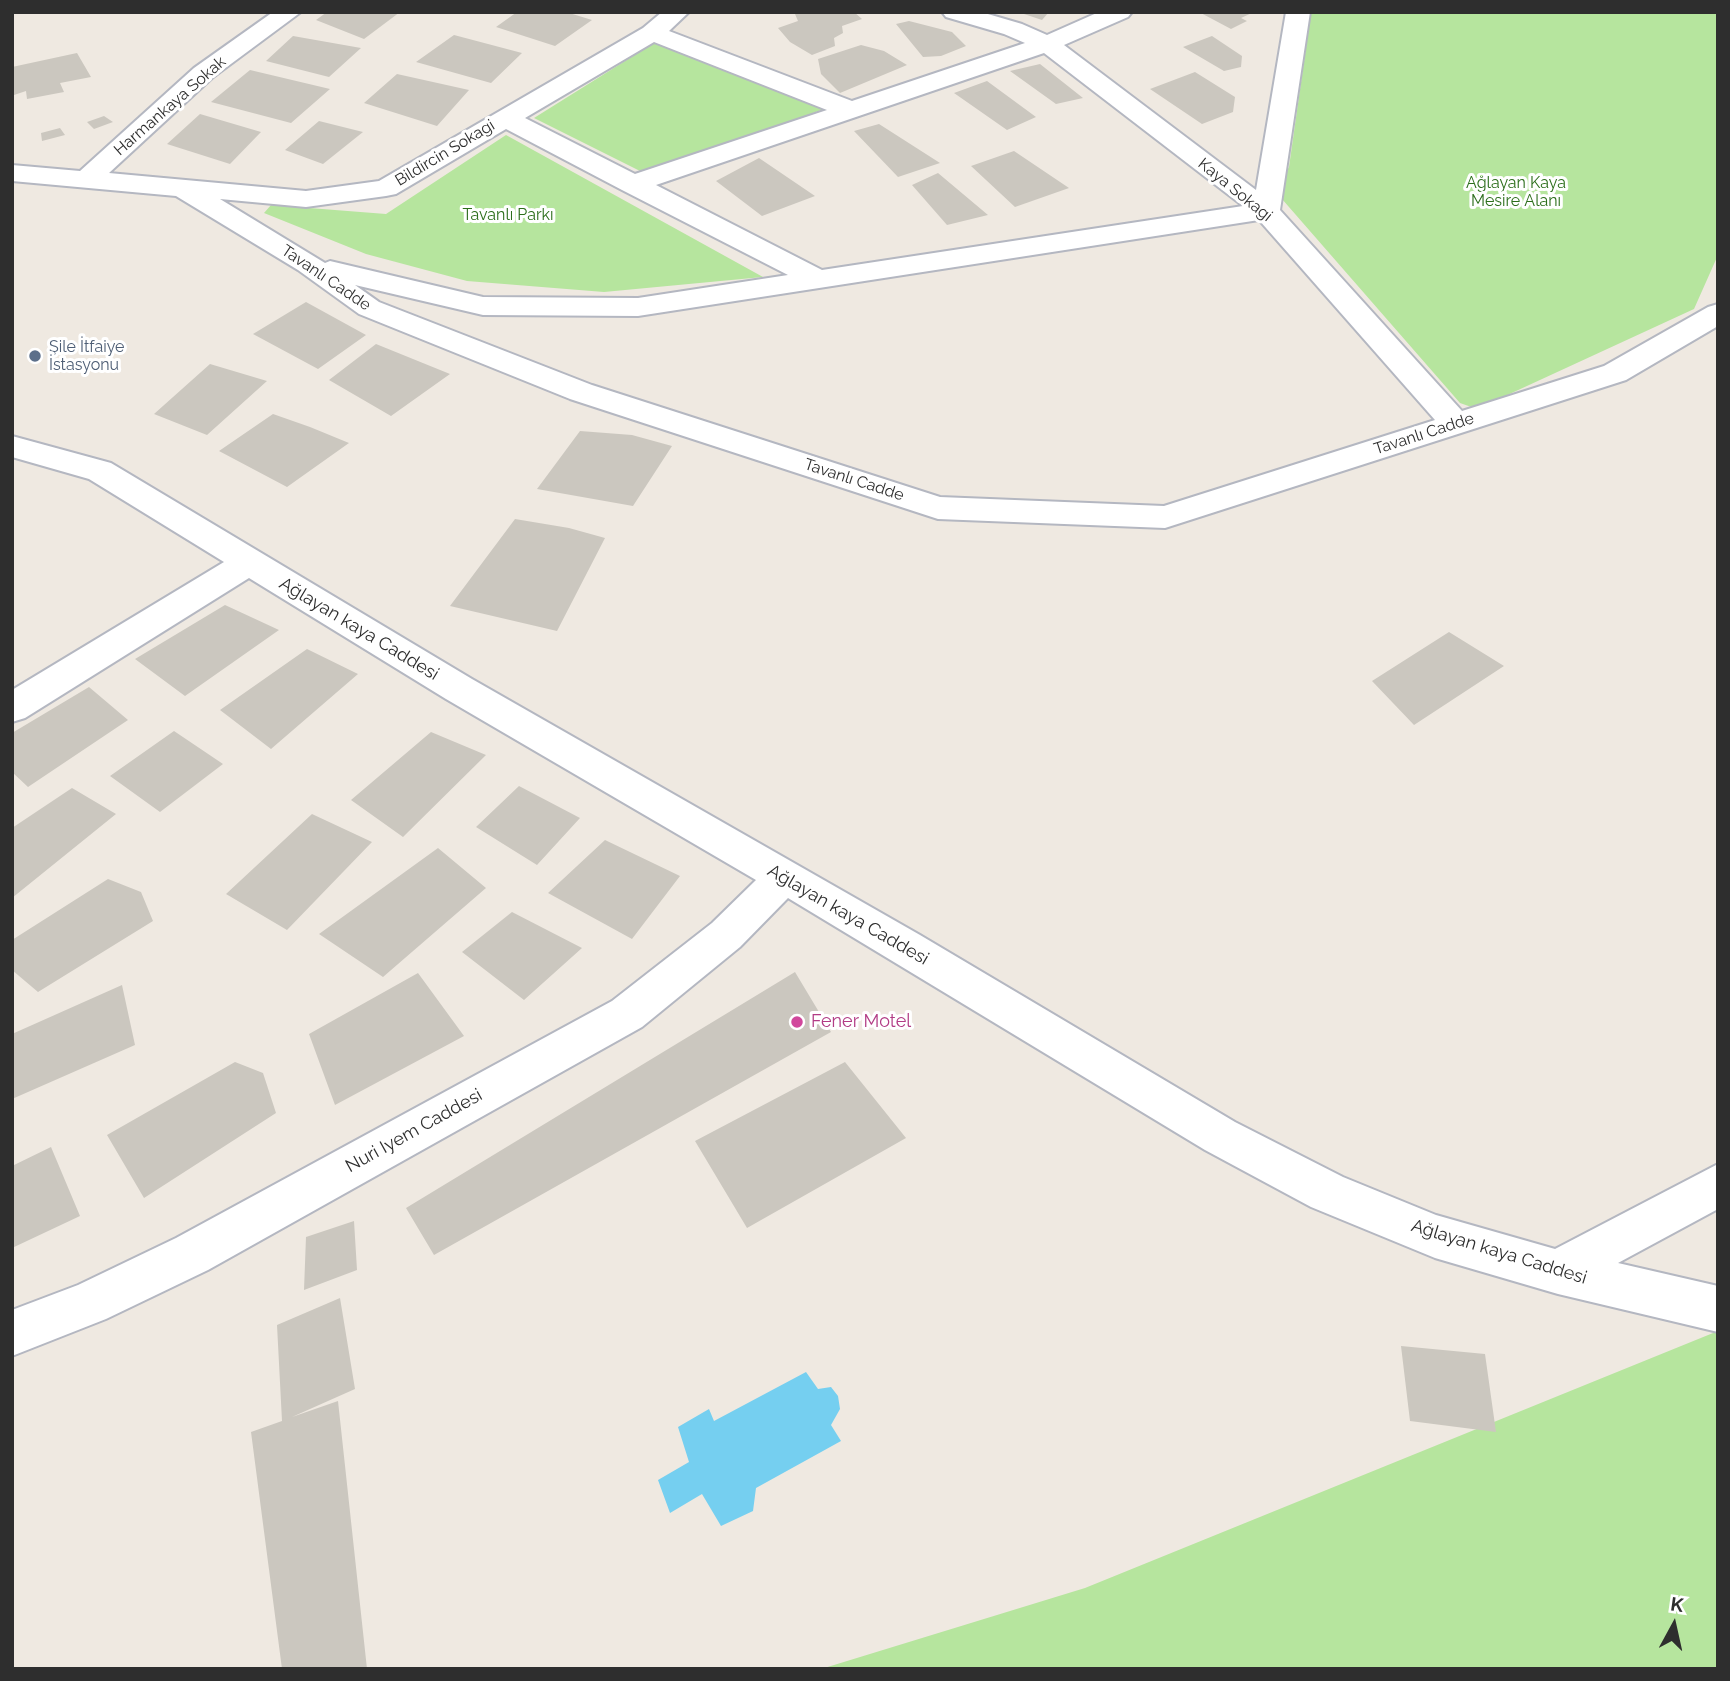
<!DOCTYPE html>
<meta charset="utf-8">
<style>
body{margin:0}
#map{position:relative;width:1730px;height:1681px;overflow:hidden;background:#efe9e1;font-family:Raleway,sans-serif}
canvas{display:block}
.frame{position:absolute;inset:0;border:14px solid #2e2e2e;pointer-events:none}
.north{position:absolute;left:1639px;top:1590px;width:70px;height:70px;-webkit-text-stroke:5px #fff;paint-order:stroke;rotate:8deg;font-size:19px;font-weight:700;line-height:28px;text-align:center;color:#2e2e2e}
.north::after{content:'';display:block;margin:auto;width:24px;height:32px;background:#2e2e2e;clip-path:polygon(50% 0,100% 100%,50% 72%,0 100%)}
</style>
<div id="map">
<canvas width="1730" height="1681"></canvas>
<div class="frame"></div>
<div class="north">K</div>
</div>
<script>
const ctx = document.querySelector('canvas').getContext('2d');
ctx.lineJoin = 'round';
function fillPath(path, color) { ctx.fillStyle = color; ctx.fill(path, 'evenodd'); }
const shape = rows => new Path2D(rows.map(r => 'M' + r).join(''));
function stroke(path, color, width, dash) { ctx.strokeStyle = color; ctx.lineWidth = width; ctx.lineCap = dash ? 'butt' : 'round'; ctx.setLineDash(dash || []); ctx.stroke(path); }
function write(font, color, halo, rows, align = 'center') {
  ctx.font = font + ' Raleway,sans-serif'; ctx.lineWidth = 6; ctx.setLineDash([]); ctx.textBaseline = 'middle'; ctx.strokeStyle = halo; ctx.fillStyle = color; for (const [text, x, y, turn = 0] of rows) {
    ctx.save(); ctx.translate(x, y); ctx.rotate((+turn || 0) * Math.PI / 180); ctx.textAlign = isNaN(turn) ? turn : align; if (halo) ctx.strokeText(text, 0, 0); ctx.fillText(text, 0, 0); ctx.restore();
  }
}
const green = shape([
 [1311,12,1718,12,1718,255,1694,309,1477,409,1460,403,1275,191,1289,167],
 [657,41,824,109,646,174,534,118],
 [506,135,763,277,604,292,467,281,366,254,264,213,271,205,386,214],
 [1718,1331,1718,1669,821,1669,1085,1588]
]);
const water = shape([
 [806,1372,818,1389,831,1387,838,1396,840,1409,831,1425,841,1441,756,1488,753,1511,721,1526,702,1494,670,1513,658,1480,689,1462,678,1427,709,1409,714,1421]
]);
const building = shape([
 [327,12,400,12,364,39,316,20],
 [517,12,566,12,592,20,555,46,496,27],
 [802,12,854,12,862,19,842,26,843,33,834,38,835,46,812,55,790,42,778,28,798,21,795,14],
 [1018,12,1049,12,1042,20],
 [1199,12,1254,12,1241,18,1247,21,1231,29],
 [909,21,952,32,966,46,941,56,923,57,896,24],
 [454,35,522,53,491,83,416,62],
 [293,36,361,48,329,77,266,61],
 [1212,36,1242,56,1241,67,1224,71,1183,47],
 [861,45,884,51,907,65,840,93,821,74,818,59],
 [77,53,91,77,60,83,64,92,27,99,26,91,14,95,12,67],
 [1040,64,1083,98,1056,104,1010,71],
 [250,70,330,89,291,123,211,102],
 [1195,72,1235,97,1233,112,1202,124,1150,89],
 [397,74,469,90,437,126,364,103],
 [987,81,1036,117,1007,130,954,93],
 [200,114,261,132,230,164,167,144],
 [104,116,113,122,94,129,87,122],
 [319,121,363,132,323,164,285,150],
 [879,124,940,163,898,177,854,131],
 [60,128,65,135,42,141,41,133],
 [1014,151,1069,188,1015,207,971,166],
 [759,158,815,196,762,216,716,181],
 [938,173,988,215,947,225,912,185],
 [306,302,366,335,318,369,253,334],
 [376,344,450,374,391,416,329,380],
 [210,364,267,381,207,435,154,414],
 [273,414,310,427,349,443,287,487,219,451],
 [580,431,632,435,672,446,633,506,537,489],
 [515,519,569,528,605,538,557,631,450,606],
 [225,605,279,630,185,696,135,659],
 [1449,632,1504,666,1414,725,1372,681],
 [307,649,358,674,271,749,220,710],
 [89,687,128,720,28,787,12,772,12,733],
 [174,731,223,764,160,812,110,776],
 [431,732,486,755,403,837,351,800],
 [519,786,580,818,537,865,476,827],
 [72,788,116,814,12,898,12,828],
 [312,814,372,842,287,930,226,894],
 [605,840,680,876,632,939,548,893],
 [438,848,486,888,383,977,319,934],
 [108,879,141,892,153,921,38,992,12,970,12,940],
 [512,912,582,948,524,1000,462,952],
 [795,972,831,1032,434,1255,406,1208],
 [418,973,464,1036,335,1105,309,1034],
 [122,985,135,1045,12,1099,12,1034],
 [235,1062,263,1073,276,1113,144,1198,107,1135],
 [845,1062,906,1138,747,1228,695,1141],
 [51,1147,80,1216,12,1248,12,1166],
 [354,1221,357,1270,304,1290,306,1237],
 [340,1298,355,1389,292,1417,338,1401,367,1669,282,1669,251,1432,282,1421,277,1325],
 [1401,1346,1485,1354,1496,1432,1410,1421]
]);
const minor = shape([
 [273,12,301,12,212,78,109,173,306,191,379,181,643,28,662,12,689,12,669,31,852,101,1025,43,1004,34,946,17,942,12,981,12,1022,24,1047,35,1099,12,1132,12,1128,17,1064,45,1256,190,1286,12,1310,12,1280,210,1462,411,1604,366,1708,307,1718,304,1718,326,1626,380,1165,528,938,519,570,399,359,314,298,270,176,196,12,181,12,165,80,171,194,68,273,12],
 [654,42,827,110,635,174,525,118,654,42],
 [1044,53,1243,206,822,270,656,185,1044,53],
 [506,129,622,190,788,275,638,298,483,297,330,261,325,263,220,199,306,207,386,196,396,194,506,129],
 [1259,220,1435,420,1164,506,940,497,592,385,379,302,355,285,483,315,638,316,1259,220],
 [12,436,111,463,472,679,920,935,1235,1122,1343,1177,1436,1215,1555,1249,1718,1164,1718,1209,1618,1263,1718,1286,1718,1332,1558,1294,1435,1258,1311,1207,1205,1150,788,898,740,947,642,1027,208,1270,106,1319,12,1356,12,1310,78,1285,176,1238,612,1001,712,923,756,880,446,699,249,578,25,718,12,722,12,690,224,562,89,479,12,457,12,436]
]);
const markers = [
 [35,356,7,"#5c6f8a"],
 [797,1022,7,"#d1479c"]
];
const farStreetnames = [
 ["Harmankaya Sokak",170,106,-41],
 ["Bildircin Sokagi",445,153,-31],
 ["Kaya Sokagi",1235,190,39],
 ["Tavanlı Cadde",326,278,34],
 ["Tavanlı Cadde",1424,434,-18],
 ["Tavanlı Cadde",854,480,18]
];
const farParknames = [
 ["Ağlayan Kaya",1516,183],
 ["Mesire Alanı",1516,201],
 ["Tavanlı Parkı",508,215]
];
const farServicenames = [
 ["Şile İtfaiye",49,347],
 ["İstasyonu",49,365]
];
const streetNames = [
 ["Ağlayan kaya Caddesi",359,629,31],
 ["Ağlayan kaya Caddesi",848,915,30],
 ["Nuri Iyem Caddesi",414,1131,-29],
 ["Ağlayan kaya Caddesi",1499,1252,17]
];
const hotelNames = [
 ["Fener Motel",811,1022]
];
fillPath(green, '#b6e59e');
fillPath(water, '#75cff0');
fillPath(building, '#cbc7bf');
stroke(minor, '#b4b7c1', 4);
fillPath(minor, '#fff');
for (const [x, y, r, color] of markers) { const dot = new Path2D(); dot.arc(x, y, r, 0, 2 * Math.PI); ctx.fillStyle = color; ctx.fill(dot); stroke(dot, '#fff', 2.5); }
write('16px', '#2e2e2e', '#fff', farStreetnames);
write('16px', '#2c6e1b', '#fff', farParknames);
write('16px', '#4e5e75', '#fff', farServicenames, 'left');
write('18px', '#2e2e2e', '#fff', streetNames);
write('18px', '#b23c85', '#fff', hotelNames, 'left');
</script>
